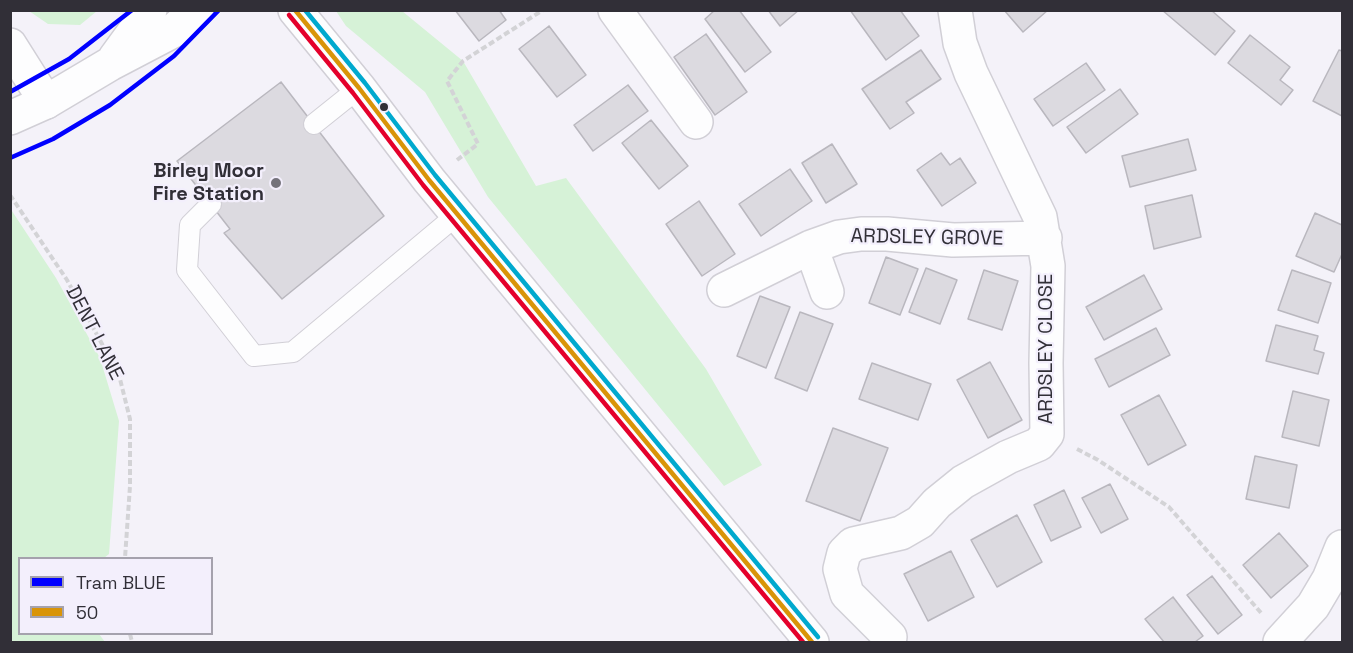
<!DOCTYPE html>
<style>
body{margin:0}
#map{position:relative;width:1353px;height:653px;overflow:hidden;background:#f4f2f9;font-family:"Space Grotesk",sans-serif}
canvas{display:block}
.frame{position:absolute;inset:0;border:12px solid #312f37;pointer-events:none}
.legend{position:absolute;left:18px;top:557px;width:195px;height:78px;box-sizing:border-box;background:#f3effc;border:2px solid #a5a2ad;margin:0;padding:8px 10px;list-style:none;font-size:18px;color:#312f37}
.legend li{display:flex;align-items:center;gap:12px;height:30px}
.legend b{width:30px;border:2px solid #a5a2ad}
</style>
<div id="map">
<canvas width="1353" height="653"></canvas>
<div class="frame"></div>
<ul class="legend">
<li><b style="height:8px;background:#00f"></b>Tram BLUE</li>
<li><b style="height:8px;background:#d99408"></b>50</li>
</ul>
</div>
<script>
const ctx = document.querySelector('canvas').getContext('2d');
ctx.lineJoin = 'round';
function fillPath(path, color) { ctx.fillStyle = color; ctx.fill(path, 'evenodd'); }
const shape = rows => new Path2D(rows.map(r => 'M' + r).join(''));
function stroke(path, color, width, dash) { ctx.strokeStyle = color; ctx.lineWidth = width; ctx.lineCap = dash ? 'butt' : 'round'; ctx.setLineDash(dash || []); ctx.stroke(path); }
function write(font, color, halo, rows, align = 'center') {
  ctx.font = font + ' "Space Grotesk",sans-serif'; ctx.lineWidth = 4.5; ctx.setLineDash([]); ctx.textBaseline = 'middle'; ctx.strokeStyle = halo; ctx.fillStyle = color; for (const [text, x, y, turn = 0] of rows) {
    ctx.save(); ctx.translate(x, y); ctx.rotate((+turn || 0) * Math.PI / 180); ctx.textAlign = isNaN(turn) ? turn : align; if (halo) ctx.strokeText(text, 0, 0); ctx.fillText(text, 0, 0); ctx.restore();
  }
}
const green = shape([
 [29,11,97,11,80,25,48,24],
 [336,11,402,11,463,61,536,186,566,178,706,369,762,465,724,486,488,197,425,92,346,26],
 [10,208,56,278,100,358,119,421,109,554,104,558,20,558,20,634,99,634,105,642,11,642]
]);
const building = shape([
 [455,10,499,10,506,20,479,41,455,10],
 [715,10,739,10,771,52,745,72,705,19,715,10],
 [768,10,799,10,780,26,768,10],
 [850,10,900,10,919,36,886,60,850,10],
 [1004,10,1048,10,1023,32,1004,10],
 [1162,10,1211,10,1235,31,1215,55,1162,10],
 [549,26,586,75,557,97,519,49,549,26],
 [706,34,747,92,715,115,674,57,706,34],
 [1250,35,1290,67,1280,80,1293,90,1281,105,1228,63,1250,35],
 [921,50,941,79,906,102,914,113,890,129,862,89,921,50],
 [1339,50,1342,51,1342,116,1313,101,1339,50],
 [1086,63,1105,90,1053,126,1034,99,1086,63],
 [281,82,384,216,282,299,224,233,230,229,177,161,281,82],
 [628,85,648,111,593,151,574,125,628,85],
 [1120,89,1138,114,1086,153,1067,127,1120,89],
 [651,120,688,166,659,189,622,143,651,120],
 [1188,139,1196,170,1130,187,1122,156,1188,139],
 [832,144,857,184,826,203,802,163,832,144],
 [941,153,950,165,960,158,976,183,942,206,917,170,941,153],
 [790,169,812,201,761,236,739,204,790,169],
 [1192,195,1201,237,1154,249,1145,206,1192,195],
 [699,201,735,254,702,276,666,224,699,201],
 [1315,213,1342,225,1342,254,1334,272,1296,256,1315,213],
 [886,257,918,269,900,315,869,303,886,257],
 [926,268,957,280,940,324,909,312,926,268],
 [984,270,1018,281,1002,330,968,319,984,270],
 [1292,270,1331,283,1318,323,1278,310,1292,270],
 [1144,275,1162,309,1104,340,1086,307,1144,275],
 [760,296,790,307,766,368,737,356,760,296],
 [800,312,833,324,807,391,775,378,800,312],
 [1276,325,1318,336,1314,350,1324,353,1318,374,1266,361,1276,325],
 [1156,328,1170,355,1109,387,1095,359,1156,328],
 [990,362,1022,420,988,438,957,380,990,362],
 [872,363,931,384,918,420,859,399,872,363],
 [1293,391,1329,400,1319,446,1282,437,1293,391],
 [1159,395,1186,445,1148,465,1121,415,1159,395],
 [833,428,888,448,860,521,806,501,833,428],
 [1255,456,1297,465,1289,508,1246,499,1255,456],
 [1110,484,1128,519,1101,533,1082,498,1110,484],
 [1064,490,1081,527,1051,541,1034,505,1064,490],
 [1017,515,1042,562,997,587,971,540,1017,515],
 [1279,533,1308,566,1271,598,1243,565,1279,533],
 [951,551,974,597,928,621,904,574,951,551],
 [1212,576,1242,615,1218,634,1187,595,1212,576],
 [1173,597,1203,636,1195,642,1164,642,1145,619,1173,597]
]);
const path = shape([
 [457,160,478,144,447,81,463,61,543,10],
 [10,195,67,280,119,375,130,419,130,486,125,558],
 [1077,449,1098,460,1169,507,1262,614],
 [130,634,132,642]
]);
const service = shape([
 [314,124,359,88],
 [211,204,190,225,187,270,254,356,293,352,458,214]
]);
const minor = shape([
 [615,10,696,122],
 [10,45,46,102],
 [811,247,827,292],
 [724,290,811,247,839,237,861,234,887,234,953,240,1045,238],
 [890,637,847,594,840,569,844,553,853,544,901,533,920,522,937,503,963,482,1008,457,1039,444,1047,434,1046,363,1048,266,1040,217,971,73,960,43,955,10],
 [1280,642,1313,606,1329,579,1342,547]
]);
const tertiary = shape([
 [115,58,150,10],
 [10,118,46,102,110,64,173,31,197,10]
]);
const primary = shape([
 [295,10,359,88,429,180,812,642]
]);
const bus1 = shape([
 [295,10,359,88,429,180,812,642]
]);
const bus2 = shape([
 [289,15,353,93,423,185,803,642]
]);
const bus3 = shape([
 [305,10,365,83,435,175,818,637]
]);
const tram1 = shape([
 [10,92,69,59,132,10],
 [10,158,53,139,110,105,174,56,219,10]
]);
const markers = [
 [384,107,5,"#312f37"],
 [276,183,6,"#75737b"]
];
const poiNames = [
 ["Birley Moor",264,172],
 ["Fire Station",264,195]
];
const streetNames = [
 ["ARDSLEY GROVE",927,238,1],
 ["DENT LANE",94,333,63],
 ["ARDSLEY CLOSE",1047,349,-90]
];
fillPath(green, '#d6f2d7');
fillPath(building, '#dcdae0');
stroke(building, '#b9b7be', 1.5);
stroke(service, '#d1cfd6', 22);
stroke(minor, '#d1cfd6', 36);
stroke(tertiary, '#d1cfd6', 36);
stroke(primary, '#d1cfd6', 36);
stroke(path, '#d3d3d6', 4, [6, 3]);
stroke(service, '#fdfdfe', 20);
stroke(minor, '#fdfdfe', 33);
stroke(tertiary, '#fdfdfe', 33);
stroke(primary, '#fdfdfe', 33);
stroke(bus1, '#d99408', 4.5);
stroke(bus2, '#e4002b', 4.5);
stroke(bus3, '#00a9ce', 4.5);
stroke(tram1, '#00f', 4.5);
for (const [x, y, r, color] of markers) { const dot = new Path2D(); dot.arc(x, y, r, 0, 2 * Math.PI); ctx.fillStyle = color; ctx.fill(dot); stroke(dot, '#f3effc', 2); }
write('bold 20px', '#312f37', '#f3effc', poiNames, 'right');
write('20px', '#312f37', '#f3effc', streetNames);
</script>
